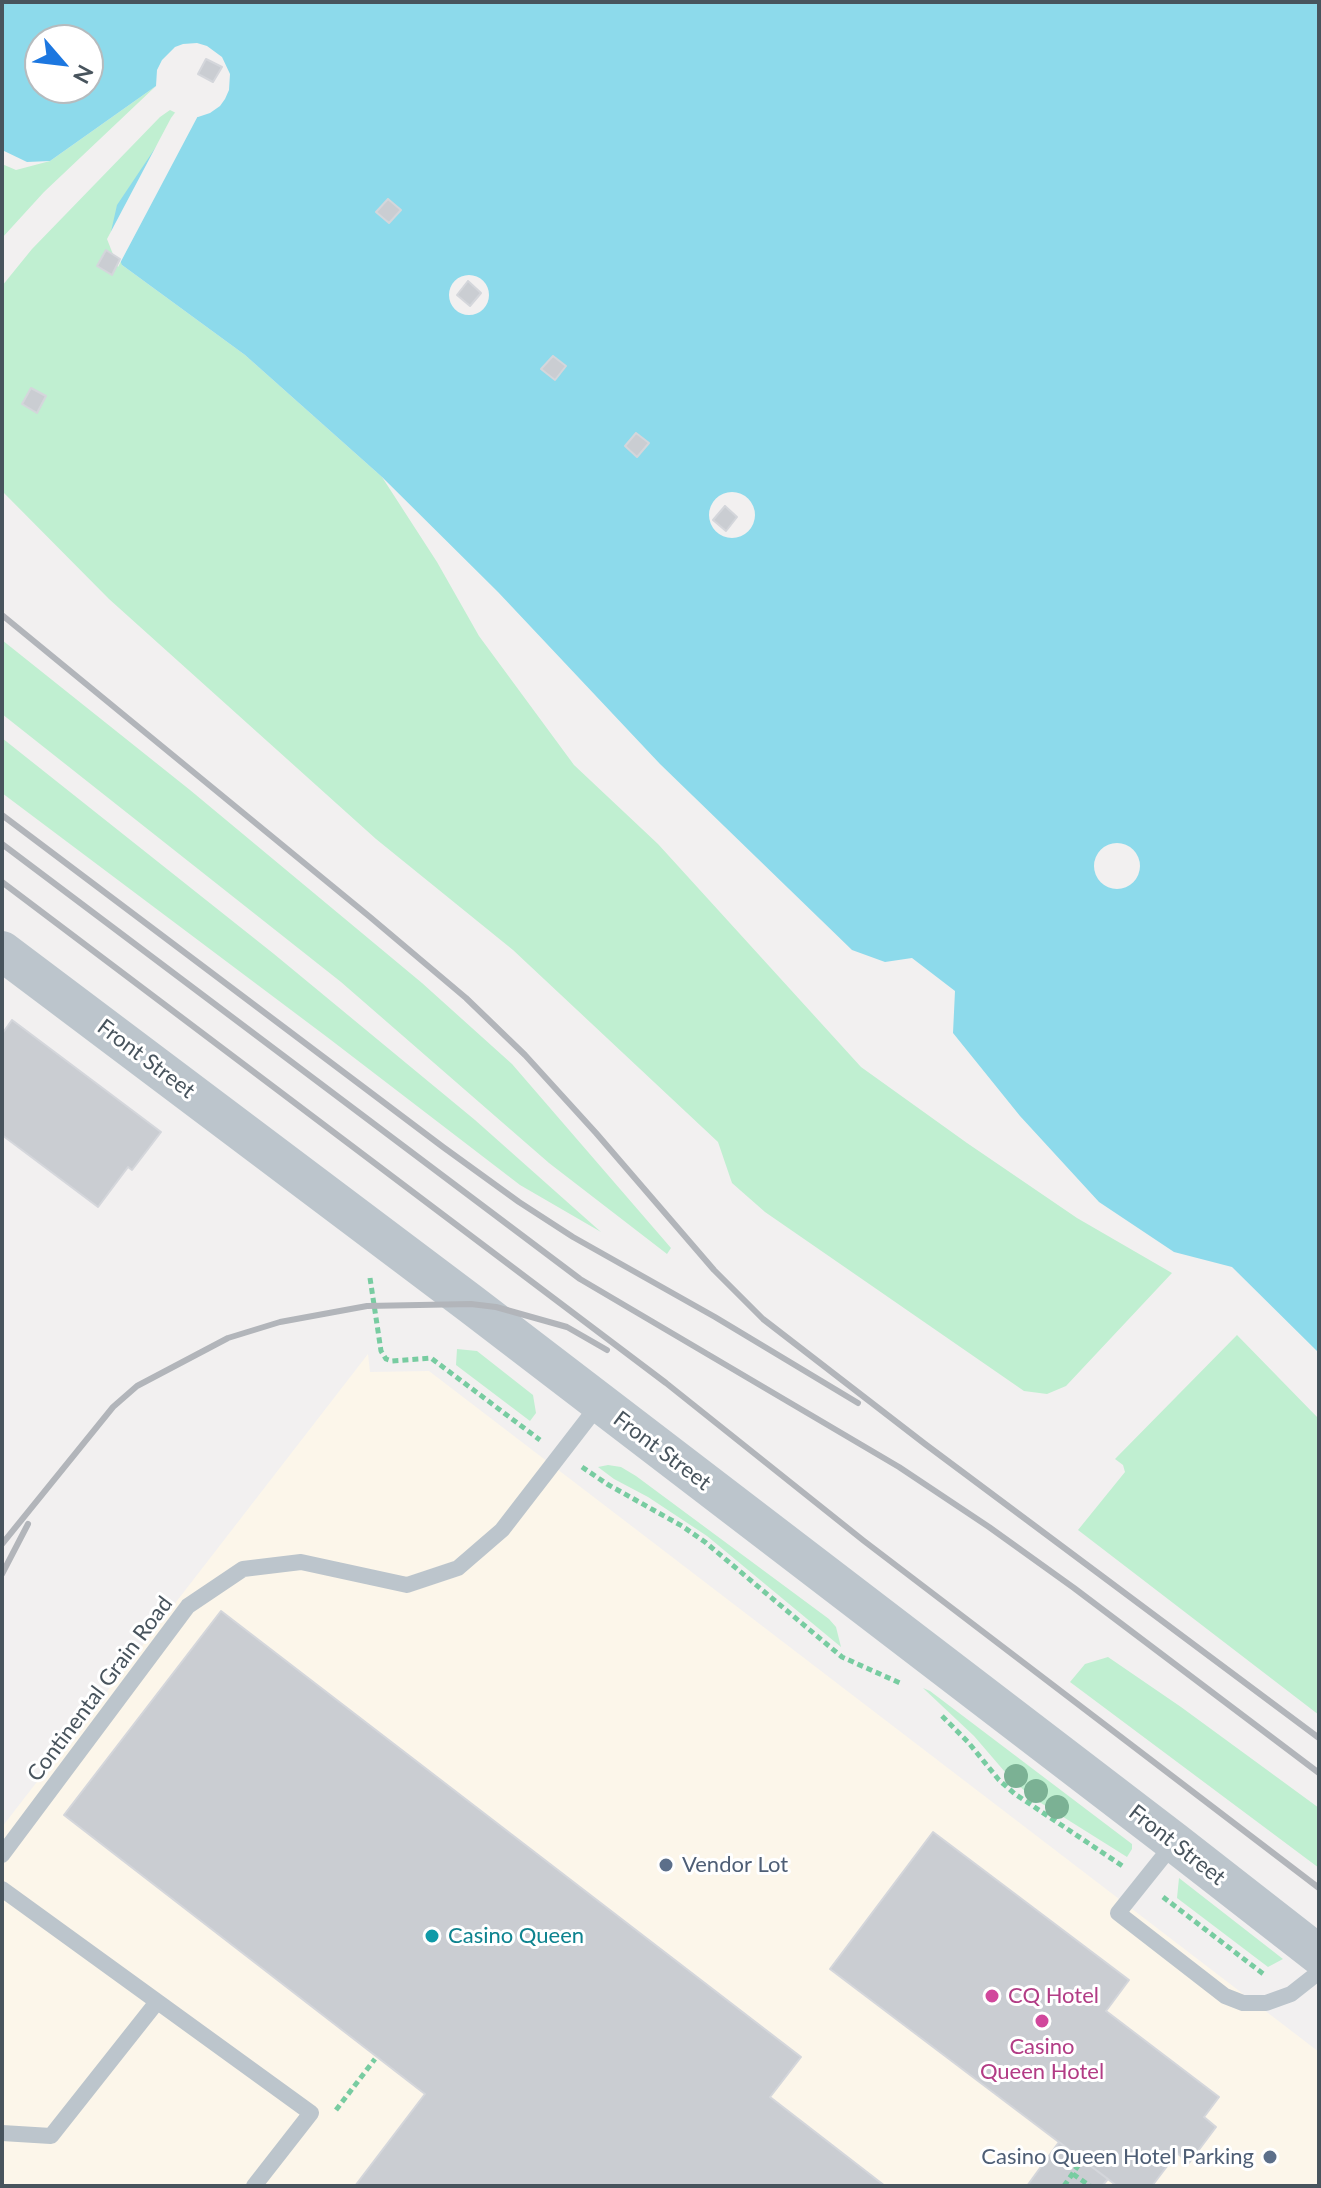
<!DOCTYPE html>
<style>
body{margin:0}
#map{position:relative;width:1321px;height:2188px;overflow:hidden;background:#f2f0f0;font-family:Lato,sans-serif}
canvas{display:block}
.frame{position:absolute;inset:0;border:4px solid #48545d;pointer-events:none}
.north{position:absolute;left:24px;top:24px;width:80px;height:80px;box-sizing:border-box;background:#fff;border:2px solid #b6bbbe;border-radius:50%;rotate:118deg;font-size:22px;font-weight:700;line-height:32px;text-align:center;color:#48545d}
.north::after{content:'';display:block;margin:auto;width:28px;height:36px;background:#1c77e0;clip-path:polygon(50% 0,100% 100%,50% 72%,0 100%)}
</style>
<div id="map">
<canvas width="1321" height="2188"></canvas>
<div class="frame"></div>
<div class="north">N</div>
</div>
<script>
const ctx = document.querySelector('canvas').getContext('2d');
ctx.lineJoin = 'round';
function fillPath(path, color) { ctx.fillStyle = color; ctx.fill(path, 'evenodd'); }
const shape = rows => new Path2D(rows.map(r => 'M' + r).join(''));
function stroke(path, color, width, dash) { ctx.strokeStyle = color; ctx.lineWidth = width; ctx.lineCap = dash ? 'butt' : 'round'; ctx.setLineDash(dash || []); ctx.stroke(path); }
function write(font, color, halo, rows, align = 'center') {
  ctx.font = font + ' Lato,sans-serif'; ctx.lineWidth = 6; ctx.setLineDash([]); ctx.textBaseline = 'middle'; ctx.strokeStyle = halo; ctx.fillStyle = color; for (const [text, x, y, turn = 0] of rows) {
    ctx.save(); ctx.translate(x, y); ctx.rotate((+turn || 0) * Math.PI / 180); ctx.textAlign = isNaN(turn) ? turn : align; if (halo) ctx.strokeText(text, 0, 0); ctx.fillText(text, 0, 0); ctx.restore();
  }
}
const commercial = shape([
 [368,1354,370,1372,429,1371,1319,2052,1319,2186,2,2186,2,1827]
]);
const green = shape([
 [156,86,44,192,2,238,2,164,16,170,50,161],
 [170,110,178,114,122,265,245,355,382,477,437,562,479,636,574,765,658,844,861,1067,967,1143,1077,1218,1172,1273,1066,1386,1047,1394,1024,1391,765,1212,732,1183,718,1142,513,950,376,839,109,599,2,491,2,286,32,249,160,117],
 [2,640,190,790,422,983,512,1064,671,1248,667,1254,549,1163,341,982,2,714],
 [2,738,274,954,475,1120,601,1232,520,1185,327,1037,2,793],
 [1237,1335,1319,1419,1319,1715,1078,1530,1125,1472,1123,1465,1115,1459],
 [457,1349,477,1351,533,1395,536,1413,530,1421,456,1365],
 [608,1465,621,1467,636,1476,829,1619,836,1627,841,1647,707,1536,648,1497,614,1479,598,1467],
 [1108,1657,1181,1707,1319,1808,1319,1868,1070,1682,1085,1664],
 [923,1688,930,1691,1132,1844,1132,1849,1127,1857,1033,1798,1011,1779,974,1736],
 [1179,1878,1283,1959,1268,1967,1177,1898]
]);
const water = shape([
 [2,2,1319,2,1319,1353,1232,1267,1174,1252,1099,1202,1020,1116,953,1033,955,991,912,958,885,962,852,950,660,764,498,592,382,477,245,355,122,265,110,236,117,205,178,114,198,117,210,113,220,106,225,99,229,90,230,74,222,57,207,46,197,43,183,44,175,47,162,60,157,70,156,86,50,161,27,162,2,150],
 [40,40,88,40,88,88,40,88]
]);
const pier = shape([
 [177,110,192,113,200,112,118,267,107,239,171,118],
 '449 295a20 20 0 1 1 40 0a20 20 0 1 1-40 0Z',
 '709 515a23 23 0 1 1 46 0a23 23 0 1 1-46 0Z',
 '1094 866a23 23 0 1 1 46 0a23 23 0 1 1-46 0Z'
]);
const building = shape([
 [206,59,222,67,213,82,198,74,206,59],
 [388,199,401,210,389,223,376,212,388,199],
 [106,250,120,259,112,275,97,266,106,250],
 [468,281,481,293,470,306,457,295,468,281],
 [553,356,566,366,555,380,541,369,553,356],
 [31,388,46,396,37,413,22,404,31,388],
 [636,433,649,443,637,457,625,446,636,433],
 [725,506,737,517,726,531,713,520,725,506],
 [12,1020,161,1132,132,1170,128,1167,98,1207,2,1135,2,1034,12,1020],
 [221,1611,801,2057,770,2097,885,2186,355,2186,425,2094,64,1815,221,1611],
 [933,1832,1129,1980,1106,2011,1219,2097,1204,2117,1216,2127,1189,2163,1177,2153,1152,2186,1117,2186,830,1969,933,1832],
 [1059,2142,1108,2179,1102,2186,1027,2186,1059,2142]
]);
const path = shape([
 [370,1278,381,1351,386,1359,392,1361,431,1358,540,1440],
 [582,1467,607,1484,682,1526,705,1542,842,1657,900,1683],
 [942,1716,968,1742,999,1780,1015,1794,1124,1867],
 [1163,1897,1266,1976],
 [336,2110,375,2059],
 [1073,2174,1090,2186],
 [1064,2186,1082,2160]
]);
const service = shape([
 [1174,1843,1118,1913,1225,1996,1243,2003,1266,2003,1291,1994,1319,1972],
 [2,1855,188,1606,243,1569,301,1562,407,1585,458,1568,502,1530,600,1403],
 [2,1889,311,2113,254,2186],
 [2,2133,51,2136,157,2002]
]);
const tertiary = shape([
 [2,951,471,1304,1174,1842,1319,1955]
]);
const rail = shape([
 [2,615,370,917,466,998,525,1055,596,1133,714,1270,763,1319,925,1444,1319,1738],
 [2,815,443,1147,519,1202,573,1237,715,1317,858,1403],
 [2,844,580,1279,899,1467,989,1527,1074,1588,1319,1773],
 [2,882,666,1383,864,1541,1319,1888],
 [2,1544,113,1407,137,1386,228,1338,280,1322,367,1306,471,1304,496,1307,567,1327,607,1350],
 [2,1574,28,1524]
]);
const trees = [
 [1016,1776],
 [1036,1791],
 [1057,1807]
];
const markers = [
 [666,1865,8,"#5c6f8a"],
 [432,1936,8,"#0f9aa8"],
 [992,1996,8,"#d1479c"],
 [1042,2021,8,"#d1479c"],
 [1270,2157,8,"#5c6f8a"]
];
const streetNames = [
 ["Front Street",146,1059,37],
 ["Front Street",662,1451,37],
 ["Continental Grain Road",100,1689,-53],
 ["Front Street",1177,1845,38]
];
const serviceNames = [
 ["Vendor Lot",682,1865],
 ["Casino Queen Hotel Parking",1254,2157,"right"]
];
const cultureNames = [
 ["Casino Queen",448,1936]
];
const hotelNames = [
 ["CQ Hotel",1008,1996],
 ["Casino",1042,2047,"center"],
 ["Queen Hotel",1042,2072,"center"]
];
fillPath(commercial, '#fcf6ea');
fillPath(green, '#c0efd1');
fillPath(water, '#8ddaeb');
fillPath(pier, '#f2f0f0');
fillPath(building, '#cacdd2');
stroke(building, '#d4d6db', 2);
stroke(path, '#78cca1', 5, [6, 4]);
stroke(service, '#bcc5cc', 16);
stroke(tertiary, '#bcc5cc', 40);
stroke(rail, '#b2b5ba', 6);
ctx.fillStyle = '#7bb194';
for (const [x, y] of trees) { ctx.beginPath(); ctx.arc(x, y, 12, 0, 2 * Math.PI); ctx.fill(); }
for (const [x, y, r, color] of markers) { const dot = new Path2D(); dot.arc(x, y, r, 0, 2 * Math.PI); ctx.fillStyle = color; ctx.fill(dot); stroke(dot, '#fff', 3); }
write('22px', '#48545d', '#fff', streetNames);
write('22px', '#4e5e75', '#fff', serviceNames, 'left');
write('22px', '#0d838f', '#fff', cultureNames, 'left');
write('22px', '#b23c85', '#fff', hotelNames, 'left');
</script>
